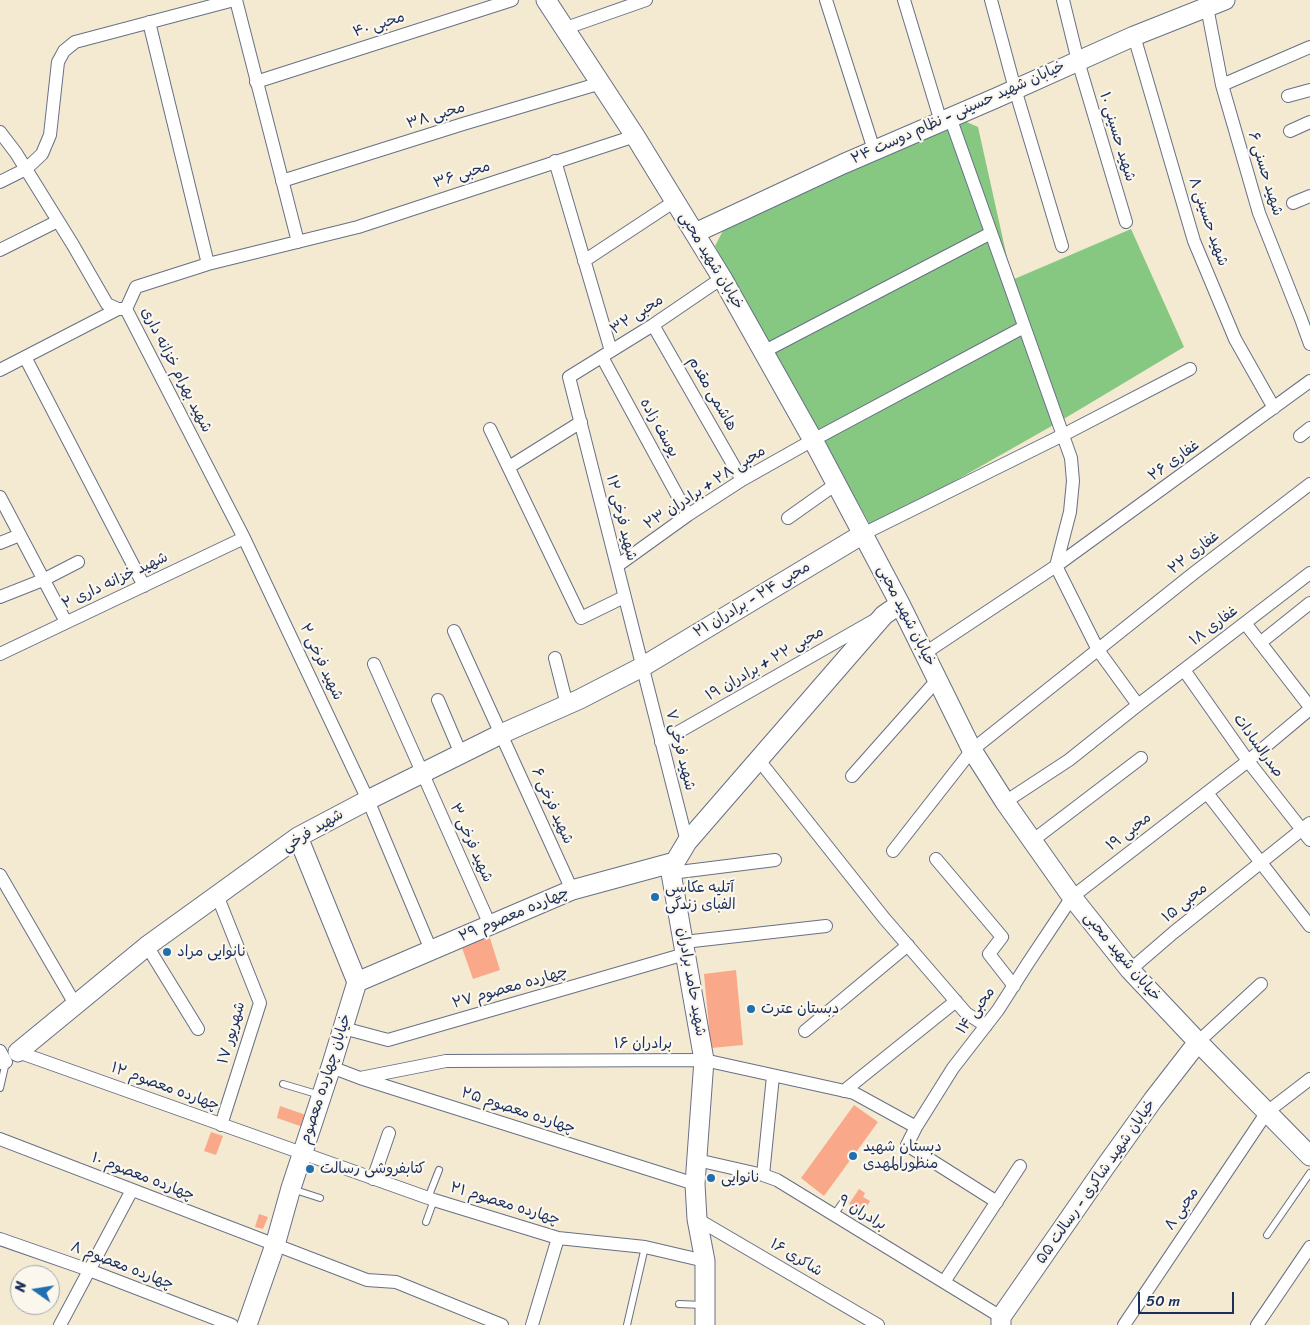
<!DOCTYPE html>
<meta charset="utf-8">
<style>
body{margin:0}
#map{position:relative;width:1310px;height:1325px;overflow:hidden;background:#f4e9d1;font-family:Sriracha,sans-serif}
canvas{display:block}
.north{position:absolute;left:10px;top:1265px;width:50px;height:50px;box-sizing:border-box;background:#fbf7ec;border:1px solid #a1a7b3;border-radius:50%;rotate:283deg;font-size:14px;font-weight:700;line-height:20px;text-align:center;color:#1b2f5e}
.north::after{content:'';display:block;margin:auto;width:18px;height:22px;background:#1f6fb2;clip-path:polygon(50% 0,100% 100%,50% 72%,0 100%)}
.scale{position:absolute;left:1138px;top:1292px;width:96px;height:22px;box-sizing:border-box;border:2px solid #1b2f5e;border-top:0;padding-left:6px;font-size:15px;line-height:18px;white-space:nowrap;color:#1b2f5e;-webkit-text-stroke:4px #fbf7ec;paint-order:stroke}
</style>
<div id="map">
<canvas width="1310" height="1325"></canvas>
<div class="north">N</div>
<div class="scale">50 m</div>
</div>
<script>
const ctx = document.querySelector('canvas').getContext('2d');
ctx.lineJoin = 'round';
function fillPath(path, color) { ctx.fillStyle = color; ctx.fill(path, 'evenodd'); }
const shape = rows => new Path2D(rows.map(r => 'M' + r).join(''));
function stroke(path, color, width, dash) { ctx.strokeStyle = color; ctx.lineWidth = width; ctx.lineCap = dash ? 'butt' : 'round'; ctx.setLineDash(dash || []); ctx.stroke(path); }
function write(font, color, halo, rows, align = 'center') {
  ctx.font = font + ' Sriracha,"Playpen Sans Arabic",sans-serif'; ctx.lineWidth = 4.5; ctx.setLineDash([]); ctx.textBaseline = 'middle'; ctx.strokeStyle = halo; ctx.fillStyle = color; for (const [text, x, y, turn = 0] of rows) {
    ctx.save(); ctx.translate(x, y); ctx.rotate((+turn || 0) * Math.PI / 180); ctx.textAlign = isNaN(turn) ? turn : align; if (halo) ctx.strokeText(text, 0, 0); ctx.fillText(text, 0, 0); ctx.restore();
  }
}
const green = shape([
 [962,120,978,127,1012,280,1131,229,1184,347,1057,423,872,528,715,246,726,225]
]);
const building = shape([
 [489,935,500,970,473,979,461,945],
 [736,970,743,1045,711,1048,704,974],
 [854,1105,878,1122,824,1196,801,1178],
 [280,1106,306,1115,303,1127,277,1118],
 [211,1132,223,1136,216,1155,204,1151],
 [859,1189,865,1193,863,1197,870,1201,863,1213,849,1204],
 [259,1214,268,1217,263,1229,255,1227]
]);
const lane = shape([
 [283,1084,320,1095],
 [0,1088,6,1062,7,1061],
 [292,1189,320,1198],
 [428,1198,439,1170],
 [834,1215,845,1199],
 [426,1222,434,1200],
 [1267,1235,1310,1173],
 [679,1304,703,1305],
 [627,1325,645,1247]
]);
const street = shape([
 [236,0,298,242],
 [826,0,874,150],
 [904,0,941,122],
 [991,0,1015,89,1062,246],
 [1063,0,1078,61,1126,222],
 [1207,7,1222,85,1259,213,1301,319,1310,344],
 [149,22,208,264],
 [566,28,646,0],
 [1134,36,1194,241,1235,339,1274,408],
 [256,82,512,0],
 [1222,85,1310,47],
 [1288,96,1310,90],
 [950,117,1071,458,1073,481,1070,512,1056,566,1098,650,1138,705],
 [1290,131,1310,122],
 [0,132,16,153,73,245,107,304,118,309,126,309,244,538,368,800,431,950],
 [555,161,611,351],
 [282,181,463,124,601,83],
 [0,182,26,169,42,154,50,135,58,62,64,51,75,42,234,0],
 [1293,203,1310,196],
 [0,250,58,221],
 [584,261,675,201],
 [126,309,136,287,208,264,358,227,635,136],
 [653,325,742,480],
 [763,352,991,233],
 [25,357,144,586],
 [602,357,688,515],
 [0,370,118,309],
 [490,429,581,618,624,597],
 [1300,436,1310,428],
 [509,467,581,422],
 [0,497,66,622],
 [788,518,836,484],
 [863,534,1063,435,1190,369],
 [0,543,20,535],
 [617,566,688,515,742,480,813,440,1024,327],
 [0,597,43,580,78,562],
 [1245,623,1310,707],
 [454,631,572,890],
 [1260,643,1310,603],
 [925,653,1056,566,1310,381],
 [0,654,244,538],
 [555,658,567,705],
 [374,664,490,925],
 [1184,670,1248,761,1310,840],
 [438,700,461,754],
 [661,742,873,621],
 [758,759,884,918,966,1013,986,1026],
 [852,776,938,679],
 [1207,793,1310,926],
 [1005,802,1069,760,1138,705,1310,573],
 [1032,841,1141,758],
 [687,842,569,377,653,325,722,278],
 [893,851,972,750,1194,573,1310,484],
 [936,859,1002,937,989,954,1014,986],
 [671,873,775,860],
 [0,875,75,1004],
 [217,895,260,1003,221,1125],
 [684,942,826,926],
 [147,946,198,1029],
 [1130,970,1173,933,1310,823],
 [343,1028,388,1040,685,954],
 [805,1031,908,945],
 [1198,1042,1261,984],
 [0,1051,6,1062,0,1063],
 [18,1052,434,1200,558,1238,645,1247,705,1261],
 [331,1067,360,1078,695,1184],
 [360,1078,446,1061,704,1060,854,1093,916,1127],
 [844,1091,956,1001],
 [0,1139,367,1280,396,1282,502,1325],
 [697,1160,763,1175,777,1180,1001,1317],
 [763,1175,773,1076],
 [373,1179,389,1133],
 [997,1202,907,1145,916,1127,953,1068,998,1010,1028,963,1072,897,1248,761,1310,709],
 [697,1219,878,1325],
 [0,1239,89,1270,232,1325],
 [944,1282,1020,1166],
 [60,1325,132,1190],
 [532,1325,558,1238],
 [1124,1325,1267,1112,1310,1079],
 [1257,1325,1310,1247]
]);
const secondary = shape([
 [546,0,635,136,722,278,813,440,900,604,972,750,1005,802,1072,897,1130,970,1198,1042,1310,1156],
 [695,233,843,164,996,98,1134,36,1225,0],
 [357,982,572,890,675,862],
 [18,1052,147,946,298,837,368,800,501,734,580,699,642,667,863,534],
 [247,1325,275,1245,291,1188,331,1067,357,982,298,837],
 [705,1325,705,1261,697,1219,695,1184,704,1060,671,873,675,862,687,842,884,615,900,604],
 [1001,1325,1001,1317,1105,1167,1153,1100,1198,1042]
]);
const markers = [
 [655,897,5,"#1f6fb2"],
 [167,952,5,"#1f6fb2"],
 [751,1009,5,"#1f6fb2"],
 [853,1156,5,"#1f6fb2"],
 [310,1169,5,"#1f6fb2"],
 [711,1178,5,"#1f6fb2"]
];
const streetNames = [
 ["محبی ۴۰",379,25,-18],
 ["خیابان شهید حسینی - نظام دوست ۲۴",958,113,-24],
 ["محبی ۳۸",436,116,-17],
 ["شهید حسینی ۱۰",1117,137,73],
 ["شهید حسنی ۶",1265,174,73],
 ["محبی ۳۶",462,175,-18],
 ["شهید حسینی ۸",1208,222,71],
 ["خیابان شهید محبی",711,261,59],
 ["محبی ۳۲",637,315,-33],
 ["شهید بهرام خزانه داری",176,370,63],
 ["هاشمی مقدم",712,394,60],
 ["یوسف زاده",659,428,61],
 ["غفاری ۲۶",1174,461,-36],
 ["محبی ۲۸ + برادران ۲۳",705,488,-33],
 ["شهید فرخی ۱۲",621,518,76],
 ["غفاری ۲۲",1194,553,-38],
 ["شهید خزانه داری ۲",115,581,-25],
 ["محبی ۲۴ - برادران ۲۱",752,600,-31],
 ["خیابان شهید محبی",906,616,63],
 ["غفاری ۱۸",1214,626,-37],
 ["شهید فرخی ۲",321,662,65],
 ["محبی ۲۲ + برادران ۱۹",765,664,-30],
 ["صدرالسادات",1258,746,54],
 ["شهید فرخی ۷",680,750,76],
 ["شهید فرخی ۶",552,806,66],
 ["شهید فرخی",313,831,-31],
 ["محبی ۱۹",1129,832,-38],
 ["شهید فرخی ۳",471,843,66],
 ["محبی ۱۵",1185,903,-39],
 ["چهارده معصوم ۲۹",514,915,-23],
 ["خیابان شهید محبی",1122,957,50],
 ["شهید حامد برادران",691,982,80],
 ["چهارده معصوم ۲۷",510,988,-16],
 ["محبی ۱۴",976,1011,-54],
 ["۱۷ شهریور",232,1033,-74],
 ["برادران ۱۶",643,1044],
 ["خیابان چهارده معصوم",326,1079,-72],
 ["چهارده معصوم ۱۲",165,1087,20],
 ["چهارده معصوم ۲۵",518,1111,18],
 ["چهارده معصوم ۱۰",143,1177,21],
 ["خیابان شهید شاکری - رسالت ۵۵",1096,1182,-55],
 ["چهارده معصوم ۲۱",505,1204,17],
 ["محبی ۸",1182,1209,-56],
 ["برادران ۹",862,1213,31],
 ["شاکری ۱۶",796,1258,31],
 ["چهارده معصوم ۸",122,1266,21]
];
const poiNames = [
 ["آتلیه عکاسی",665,888],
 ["الفبای زندگی",665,905],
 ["نانوایی مراد",177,952],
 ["دبستان عترت",761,1009],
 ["دبستان شهید",863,1147],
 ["منظورالمهدی",863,1164],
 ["کتابفروشی رسالت",320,1169],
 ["نانوایی",721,1178]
];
fillPath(green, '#86c881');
fillPath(building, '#f9a98a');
stroke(lane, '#677086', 8);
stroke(street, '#677086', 14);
stroke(secondary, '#677086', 21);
stroke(lane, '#fff', 6);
stroke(street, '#fff', 12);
stroke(secondary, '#fff', 19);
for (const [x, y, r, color] of markers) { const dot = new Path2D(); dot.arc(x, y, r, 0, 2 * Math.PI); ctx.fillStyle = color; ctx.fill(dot); stroke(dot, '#fbf7ec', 2); }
write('15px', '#1b2f5e', '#fbf7ec', streetNames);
write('15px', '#1b2f5e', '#fbf7ec', poiNames, 'left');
</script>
